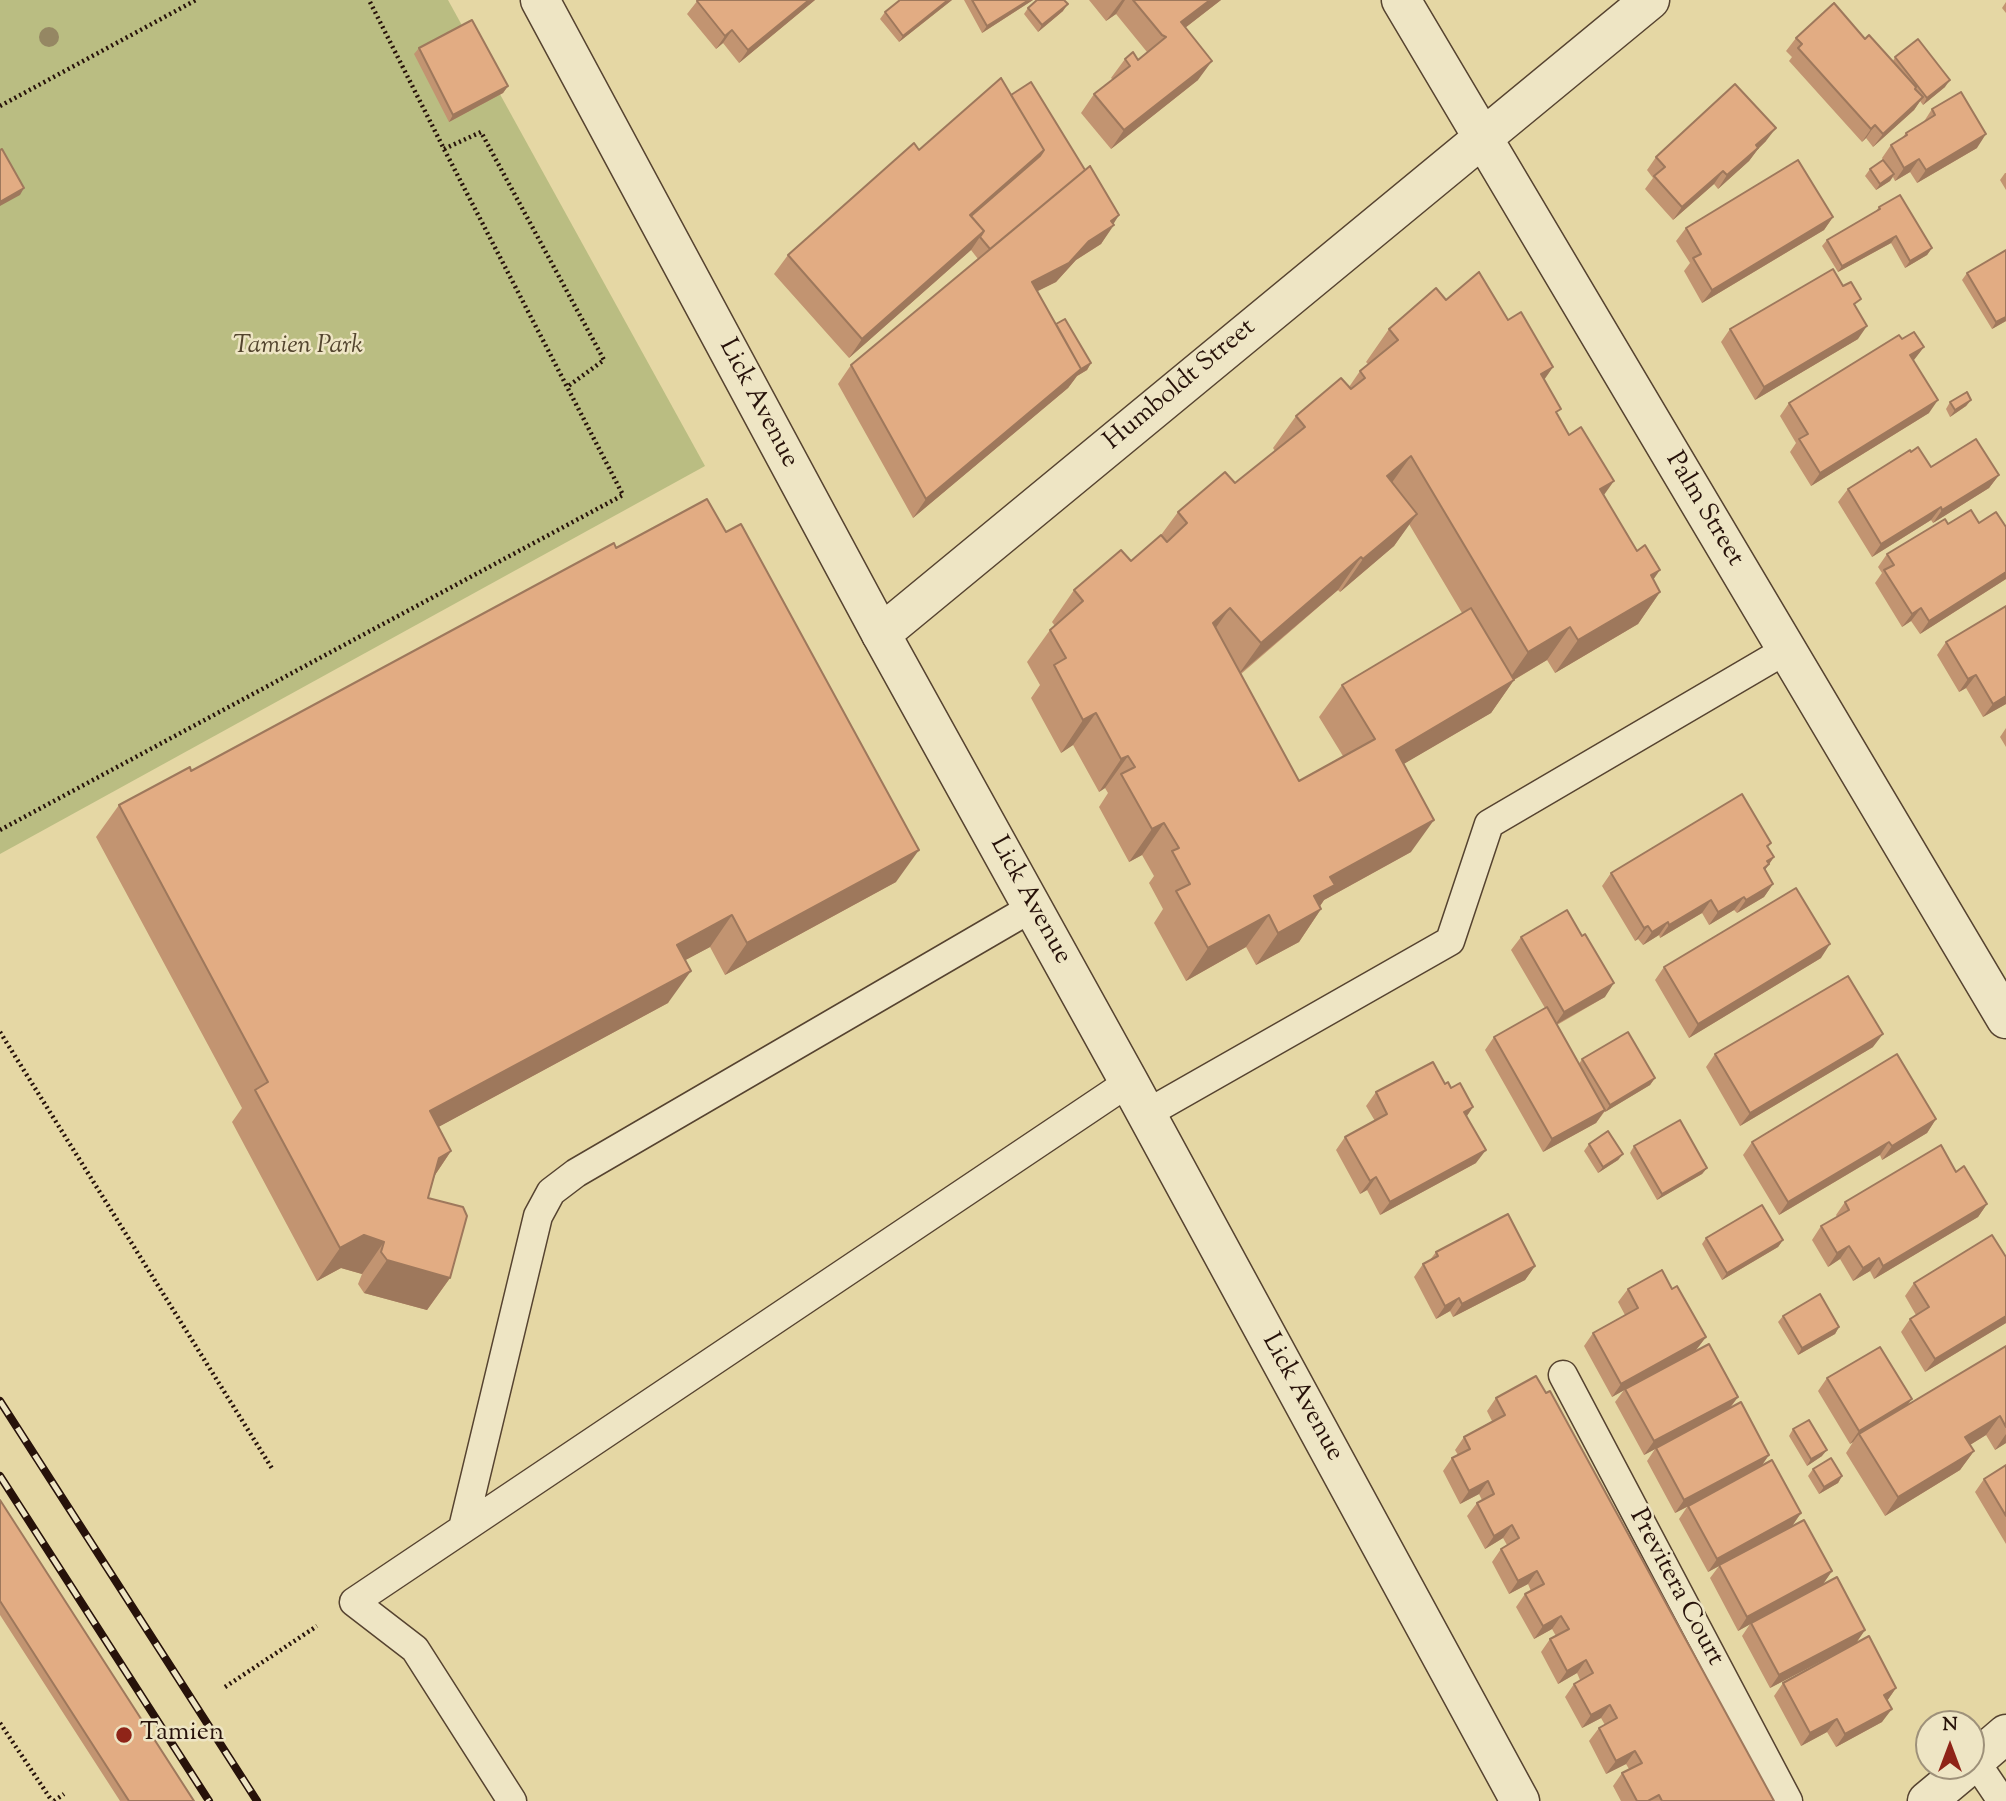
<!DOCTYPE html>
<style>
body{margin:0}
#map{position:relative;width:2006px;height:1801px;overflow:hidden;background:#e5d7a4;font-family:"Sorts Mill Goudy",serif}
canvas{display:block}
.north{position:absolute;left:1915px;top:1710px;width:70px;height:70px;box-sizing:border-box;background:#eee5c4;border:2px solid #9e917a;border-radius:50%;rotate:0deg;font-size:19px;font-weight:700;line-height:28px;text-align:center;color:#27120a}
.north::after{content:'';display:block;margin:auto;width:24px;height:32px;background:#8f2418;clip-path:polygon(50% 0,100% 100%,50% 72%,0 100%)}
</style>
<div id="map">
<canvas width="2006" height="1801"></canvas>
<div class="north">N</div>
</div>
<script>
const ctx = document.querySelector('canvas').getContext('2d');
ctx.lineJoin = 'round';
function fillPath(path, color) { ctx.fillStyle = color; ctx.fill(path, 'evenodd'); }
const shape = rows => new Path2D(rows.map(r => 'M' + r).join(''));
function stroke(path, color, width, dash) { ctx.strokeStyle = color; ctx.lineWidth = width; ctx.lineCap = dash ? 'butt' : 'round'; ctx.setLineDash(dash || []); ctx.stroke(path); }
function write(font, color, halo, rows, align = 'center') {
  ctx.font = font + ' "Sorts Mill Goudy",serif'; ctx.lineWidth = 5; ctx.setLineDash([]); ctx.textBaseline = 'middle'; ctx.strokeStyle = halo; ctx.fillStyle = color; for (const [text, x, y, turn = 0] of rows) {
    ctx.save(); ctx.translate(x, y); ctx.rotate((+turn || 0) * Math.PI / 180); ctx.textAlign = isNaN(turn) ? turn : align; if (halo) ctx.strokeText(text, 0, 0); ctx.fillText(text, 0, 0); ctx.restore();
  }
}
const green = shape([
 [0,0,448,0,705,466,0,854]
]);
const path = shape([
 [0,106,196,0],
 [444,149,481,132,604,360,567,387],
 [0,830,623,495,444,149,369,0],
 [0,1032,273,1470],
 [225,1687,317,1626],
 [0,1723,52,1801],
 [54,1801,64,1794]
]);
const service = shape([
 [1146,1114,1450,941,1489,824,1786,650],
 [1563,1375,1788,1801],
 [463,1528,538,1216,551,1192,576,1173,1033,907],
 [1975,1761,2002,1801],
 [512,1801,415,1649,354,1602,1129,1082]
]);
const minor = shape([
 [1401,0,2006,1019],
 [881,634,1650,0],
 [1971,1764,2006,1734],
 [1927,1801,1969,1766]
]);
const tertiary = shape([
 [540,0,881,634,1129,1082,1520,1801]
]);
const rail = shape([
 [0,1401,257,1801],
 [0,1476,209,1801]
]);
const trees = [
 [49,37]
];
const wall = shape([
 [698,0,815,0,739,63,723,43,716,49,687,14],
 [952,0,899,42,880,19,885,12],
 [964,0,1033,0,982,33],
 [1089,0,1221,0,1185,28,1198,80,1111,149,1081,113,1094,94,1113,80,1111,78,1125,59,1138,60,1147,52,1116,14,1106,21],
 [2006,2,2006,13,2002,8],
 [1028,8,1063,11,1038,32,1024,14],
 [1796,38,1865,39,1893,61,1895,57,1945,87,1923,105,1920,101,1914,110,1873,147,1866,138,1862,142,1789,61,1792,57,1786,51],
 [419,48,508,86,503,93,449,122,414,54],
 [1011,95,1113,224,1101,244,1076,260,1056,282,1037,291,1056,324,1091,363,1087,370,1077,376,1068,388,913,518,838,384,851,365,978,259,971,250,849,358,774,274,788,255,919,150],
 [1932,109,1977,148,1917,183,1910,172,1895,181,1893,177,1890,181,1876,190,1865,176,1870,169,1883,160,1882,158,1891,145,1901,139,1906,133,1923,123],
 [1766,141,1758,149,1749,161,1718,189,1714,184,1673,220,1645,189,1653,178,1647,170,1656,157],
 [2005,173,2006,173,2006,190,2000,180],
 [1879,207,1932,248,1927,255,1905,268,1891,243,1838,272,1822,246,1827,240,1876,211],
 [1833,217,1824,230,1702,303,1684,271,1690,263,1676,241,1686,228],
 [2006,250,2006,321,1992,329,1962,280,1967,273],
 [1446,300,1508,320,1553,367,1544,379,1557,415,1660,592,1638,624,1555,673,1547,660,1514,680,1491,713,1403,764,1411,852,1324,900,1320,906,1321,909,1299,942,1256,965,1246,947,1186,981,1154,923,1163,909,1149,883,1154,876,1142,855,1129,862,1099,807,1108,793,1105,788,1099,792,1073,745,1061,753,1031,698,1040,685,1027,662,1050,630,1055,626,1052,622,1074,590,1131,561,1161,535,1178,512,1235,483,1275,451,1273,448,1296,416,1349,387,1360,371,1368,364,1366,362,1389,329],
 [1409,524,1462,613,1342,685,1319,717,1343,756,1299,781,1241,674,1338,590,1340,592,1394,546],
 [1856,307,1858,339,1755,400,1721,342,1730,329],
 [1902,339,1924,347,1913,360,1929,413,1811,486,1790,452,1796,443,1780,416,1789,403],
 [1971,400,1966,406,1950,417,1946,409,1950,402],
 [1911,452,1931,467,1999,475,1989,488,1933,523,1931,520,1872,557,1838,502,1848,489],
 [1979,523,2006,527,2006,579,1920,634,1911,621,1902,627,1875,583,1882,573,1878,567,1887,554,1948,524],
 [616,548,896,882,725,975,710,947,685,960,668,1003,438,1127,451,1151,435,1175,428,1198,450,1278,427,1310,364,1293,358,1284,362,1274,341,1268,317,1281,232,1122,242,1108,96,837,119,805,191,771],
 [2006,606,2006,704,1983,717,1966,688,1959,692,1937,655,1946,642],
 [2006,728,2006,747,2000,737],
 [1771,843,1768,847,1774,857,1765,870,1773,884,1764,897,1737,913,1734,910,1709,925,1702,913,1660,938,1659,935,1643,945,1638,939,1635,941,1602,886,1611,873],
 [1521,937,1605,997,1557,1025,1579,1064,1582,1059,1655,1078,1650,1085,1605,1112,1605,1111,1596,1123,1543,1152,1485,1050,1494,1037,1545,1008,1511,950],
 [1821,958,1689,1038,1655,980,1664,967],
 [1873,1047,1740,1126,1706,1067,1715,1054],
 [1445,1084,1451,1088,1473,1107,1467,1116,1476,1163,1380,1215,1367,1190,1360,1194,1336,1150,1345,1137,1375,1121,1366,1106,1376,1092],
 [1936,1119,1927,1133,1882,1160,1880,1155,1779,1215,1743,1155,1752,1142],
 [1589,1144,1623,1154,1618,1160,1598,1173,1584,1151],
 [1634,1146,1707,1168,1702,1174,1657,1200,1630,1153],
 [1956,1172,1987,1204,1978,1217,1874,1279,1870,1271,1853,1281,1840,1259,1828,1267,1812,1240,1821,1226,1837,1217,1836,1215,1845,1202],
 [1706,1238,1783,1240,1778,1247,1722,1280,1702,1244],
 [1436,1252,1535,1266,1525,1280,1453,1317,1450,1311,1436,1319,1414,1277,1423,1264,1430,1260],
 [1914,1283,2006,1323,1925,1372,1901,1332,1910,1319,1916,1315,1905,1296],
 [1628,1289,1672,1289,1706,1337,1696,1350,1738,1397,1730,1408,1769,1455,1761,1466,1801,1513,1792,1526,1832,1571,1823,1584,1780,1607,1865,1630,1856,1643,1770,1688,1742,1636,1750,1624,1738,1631,1710,1578,1719,1566,1708,1572,1679,1519,1687,1507,1675,1513,1647,1461,1655,1449,1644,1455,1615,1402,1624,1390,1612,1397,1584,1346,1593,1333,1625,1315,1618,1302],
 [1783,1316,1839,1327,1835,1334,1798,1355,1778,1322],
 [2006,1346,2006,1443,1995,1450,1986,1435,1970,1445,1974,1451,1960,1470,1885,1516,1846,1453,1853,1442,1850,1444,1818,1391,1827,1378,1907,1405],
 [1496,1398,1774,1801,1621,1801,1613,1786,1622,1773,1629,1769,1626,1764,1606,1774,1589,1741,1599,1728,1605,1725,1601,1718,1582,1728,1565,1697,1574,1684,1580,1680,1577,1673,1558,1684,1541,1652,1550,1639,1556,1636,1552,1629,1534,1639,1516,1607,1525,1594,1531,1591,1528,1584,1509,1594,1492,1562,1501,1549,1507,1545,1503,1538,1485,1549,1467,1516,1477,1503,1482,1500,1479,1494,1460,1504,1443,1471,1452,1458,1458,1455,1455,1450,1464,1437,1492,1421,1487,1411],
 [1793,1429,1822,1456,1807,1466,1789,1436],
 [2006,1465,2006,1544,1975,1492,1984,1479],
 [1813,1469,1842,1476,1838,1483,1819,1494,1808,1476],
 [0,1500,194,1801,120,1801,0,1615],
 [1783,1683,1896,1688,1887,1701,1882,1722,1836,1747,1827,1732,1801,1746,1774,1696]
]);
const shadedWall = shape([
 [809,0,815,0,739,63,748,50],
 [948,0,952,0,899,42,903,36],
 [1029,0,1033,0,982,33,987,26],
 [1122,0,1125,0,1116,14,1106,21],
 [1210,0,1221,0,1168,41,1181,22],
 [1068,4,1063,11,1038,32,1042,25],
 [732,30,723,43,716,49,725,36],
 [1212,61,1198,80,1111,149,1124,130],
 [1950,80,1945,87,1923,105,1927,98],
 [508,86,503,93,449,122,453,115],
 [1923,97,1914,110,1873,147,1883,134],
 [1875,125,1866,138,1862,142,1871,129],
 [1776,128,1766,141,1758,149,1749,161,1718,189,1727,175,1756,145],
 [1986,134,1977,148,1917,183,1926,170],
 [1044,150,1031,169,966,221,970,215],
 [1919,159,1910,172,1895,181,1904,168],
 [1723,171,1714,184,1673,220,1682,207],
 [1894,174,1890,181,1876,190,1880,184],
 [24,188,20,195,0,206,0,202],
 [1119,215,1111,228,1114,225,1101,244,1076,260,1056,282,1018,301,1032,282,1089,241,1111,221],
 [1833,217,1824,230,1702,303,1712,290],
 [984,231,971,250,849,358,862,339],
 [1896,236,1891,243,1838,272,1842,266],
 [1932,248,1927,255,1905,268,1910,261],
 [2006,317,2006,321,1992,329,1996,322],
 [1867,326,1858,339,1755,400,1764,387],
 [1924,347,1914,360,1901,368,1910,355],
 [1091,363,1087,370,1077,376,1068,388,913,518,926,499,1069,375],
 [1553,367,1531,399,1541,374],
 [1938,400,1929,413,1811,486,1820,473],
 [1971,400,1966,406,1950,417,1955,410],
 [1411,456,1388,488,1387,476],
 [1999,475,1989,488,1933,523,1942,510],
 [1614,481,1591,513,1600,489],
 [1941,507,1931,520,1872,557,1881,544],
 [1417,514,1394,546,1340,592,1363,559],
 [1361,557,1338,590,1238,675,1261,643],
 [1660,570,1637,603,1651,575],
 [2006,572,2006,579,1920,634,1929,621],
 [1660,592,1638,624,1555,673,1578,640],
 [1230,608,1207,640,1213,623],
 [1921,608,1911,621,1902,627,1912,614],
 [1570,627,1547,660,1505,685,1528,652],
 [1976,675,1966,688,1959,692,1968,679],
 [1514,680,1491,713,1373,782,1396,750],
 [2006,696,2006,704,1983,717,1993,704],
 [1096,713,1073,745,1061,753,1083,720],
 [1128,756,1105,788,1099,792,1121,759],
 [1434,820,1411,852,1324,900,1316,912,1321,909,1299,942,1256,965,1278,933,1314,896,1330,877],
 [1164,823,1142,855,1129,862,1152,829],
 [919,850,896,882,725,975,747,943],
 [1774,857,1760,877,1767,861],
 [1773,884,1764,897,1737,913,1746,900],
 [1744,897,1734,910,1709,925,1718,912],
 [1711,900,1702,913,1660,938,1669,925],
 [732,915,710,947,654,977,677,945],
 [1269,915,1246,947,1186,981,1208,948],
 [1668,922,1659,935,1643,945,1652,932],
 [1648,926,1638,939,1635,941,1644,928],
 [1830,944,1821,958,1689,1038,1698,1024],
 [691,971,668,1003,407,1144,430,1111],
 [1614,983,1605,997,1555,1025,1564,1012],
 [1883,1034,1873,1047,1740,1126,1750,1113],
 [1655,1078,1650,1085,1605,1112,1610,1105],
 [1473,1107,1464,1120,1464,1112],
 [1605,1110,1596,1123,1543,1152,1552,1139],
 [1936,1119,1927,1133,1882,1160,1892,1146],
 [1889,1142,1880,1155,1779,1215,1788,1202],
 [1486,1150,1476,1163,1380,1215,1390,1202],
 [451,1151,429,1184,439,1158],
 [1623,1154,1618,1160,1598,1173,1603,1167],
 [1707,1168,1702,1174,1657,1200,1662,1194],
 [1376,1177,1367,1190,1360,1194,1370,1181],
 [1987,1204,1978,1217,1874,1279,1883,1266],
 [364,1235,384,1242,362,1274,341,1268,317,1281,340,1248],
 [1783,1240,1778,1247,1722,1280,1727,1273],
 [1849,1246,1840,1259,1828,1267,1837,1253],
 [1879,1258,1870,1271,1853,1281,1863,1268],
 [387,1260,450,1278,427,1310,364,1293],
 [1535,1266,1525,1280,1453,1317,1462,1304],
 [1459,1298,1450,1311,1436,1319,1445,1306],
 [2006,1316,2006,1323,1925,1372,1935,1359],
 [1839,1327,1835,1334,1798,1355,1802,1348],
 [1706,1337,1696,1350,1612,1397,1621,1384],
 [1738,1397,1728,1410,1644,1455,1654,1441],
 [1912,1399,1902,1412,1859,1434,1853,1442,1850,1444,1859,1431],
 [2000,1416,1986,1435,1952,1456,1965,1437],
 [2006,1434,2006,1443,1995,1450],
 [1827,1450,1822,1456,1807,1466,1811,1459],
 [1974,1451,1960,1470,1885,1516,1898,1497],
 [1769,1455,1760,1468,1675,1513,1684,1500],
 [1842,1476,1838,1483,1819,1494,1824,1487],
 [1488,1481,1479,1494,1460,1504,1469,1491],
 [1801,1513,1792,1526,1708,1572,1717,1559],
 [1512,1525,1503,1538,1485,1549,1494,1536],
 [1537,1571,1528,1584,1509,1594,1518,1581],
 [1832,1571,1823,1584,1738,1631,1747,1617],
 [1561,1616,1552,1629,1534,1639,1543,1626],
 [1865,1630,1856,1643,1770,1688,1779,1675],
 [1586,1660,1577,1673,1558,1684,1567,1671],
 [1896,1688,1887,1701,1884,1695],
 [1610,1705,1601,1718,1582,1728,1591,1715],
 [1892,1709,1882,1722,1836,1747,1845,1734],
 [1837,1719,1827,1732,1801,1746,1810,1733],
 [1635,1751,1626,1764,1606,1774,1616,1761]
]);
const building = shape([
 [698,0,809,0,748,50,732,30,725,36,697,1,698,0],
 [900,0,948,0,903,36,885,12,900,0],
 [972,0,1029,0,987,26,972,0],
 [1037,0,1064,0,1068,4,1042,25,1028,8,1037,0],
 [1133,0,1210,0,1181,22,1212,61,1124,130,1094,94,1130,66,1125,59,1133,52,1138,60,1166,37,1162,35,1133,0],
 [1834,3,1865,39,1869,35,1916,87,1915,89,1923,97,1883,134,1875,125,1871,129,1798,48,1802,44,1796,38,1834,3],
 [472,20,508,86,453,115,419,48,472,20],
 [1918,39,1950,80,1927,98,1895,57,1918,39],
 [1001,78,1044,150,970,215,984,231,862,339,788,255,914,143,919,150,1001,78],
 [1031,82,1085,170,990,249,980,237,984,231,971,216,1040,156,1044,150,1011,95,1031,82],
 [1735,84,1776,128,1756,145,1758,148,1727,175,1723,171,1682,207,1654,176,1665,167,1656,157,1735,84],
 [1961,92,1986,134,1926,170,1919,159,1904,168,1891,145,1907,135,1906,133,1935,115,1932,109,1961,92],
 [2,149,24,188,0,202,0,150,2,149],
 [1798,160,1833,217,1712,290,1693,258,1701,254,1686,228,1798,160],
 [1883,160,1894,174,1880,184,1870,169,1883,160],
 [1090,166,1119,215,1111,221,1114,225,1089,241,1069,263,1032,282,1081,369,926,499,851,365,1090,166],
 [1900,195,1932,248,1910,261,1896,236,1842,266,1827,240,1880,209,1879,207,1900,195],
 [2006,250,2006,317,1996,322,1967,273,2006,250],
 [1833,269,1843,286,1851,282,1861,299,1854,304,1867,326,1764,387,1730,329,1833,269],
 [1479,272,1508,320,1521,312,1553,367,1541,374,1561,409,1556,412,1569,435,1581,427,1614,481,1600,489,1637,551,1645,545,1660,570,1651,575,1660,592,1578,640,1570,627,1528,652,1411,456,1387,476,1417,514,1363,559,1361,557,1261,643,1230,608,1213,623,1299,781,1375,739,1342,685,1471,608,1514,680,1396,750,1434,820,1330,877,1335,885,1314,896,1321,909,1278,933,1269,915,1208,948,1176,891,1190,884,1172,851,1179,848,1164,823,1152,829,1121,774,1135,767,1128,756,1121,759,1096,713,1083,720,1054,665,1066,658,1050,630,1083,601,1074,590,1121,550,1131,561,1161,535,1167,542,1187,523,1178,512,1225,472,1235,483,1305,427,1296,416,1341,378,1351,389,1365,378,1360,371,1398,340,1389,329,1436,288,1446,300,1479,272],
 [1065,319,1091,363,1081,369,1056,324,1065,319],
 [1914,332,1924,347,1910,355,1938,400,1820,473,1799,439,1808,434,1789,403,1899,335,1902,339,1914,332],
 [1967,392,1971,400,1955,410,1950,402,1967,392],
 [1976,439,1999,475,1942,510,1941,507,1881,544,1848,489,1910,450,1911,452,1918,447,1931,467,1976,439],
 [707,499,726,532,741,524,919,850,747,943,732,915,677,945,691,971,430,1111,451,1151,439,1158,428,1198,463,1207,467,1216,450,1278,387,1260,381,1252,384,1242,364,1235,340,1248,255,1090,268,1082,119,805,190,767,191,771,614,543,616,548,707,499],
 [1971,510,1979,523,1996,512,2006,527,2006,572,1929,621,1921,608,1912,614,1884,570,1894,565,1887,554,1945,519,1948,524,1971,510],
 [2006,606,2006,696,1993,704,1976,675,1968,679,1946,642,2006,606],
 [1742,794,1771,843,1767,846,1774,857,1767,861,1769,864,1764,868,1773,884,1746,900,1744,897,1718,912,1711,900,1669,925,1668,922,1652,932,1648,926,1644,928,1611,873,1742,794],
 [1796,888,1830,944,1698,1024,1664,967,1796,888],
 [1567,910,1582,936,1585,934,1614,983,1564,1012,1521,937,1567,910],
 [1848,976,1883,1034,1750,1113,1715,1054,1848,976],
 [1547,1007,1605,1110,1552,1139,1494,1037,1547,1007],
 [1628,1032,1655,1078,1610,1105,1582,1059,1628,1032],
 [1897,1054,1936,1119,1892,1146,1889,1142,1788,1202,1752,1142,1897,1054],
 [1433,1062,1445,1084,1448,1082,1451,1088,1460,1083,1473,1107,1464,1112,1486,1150,1390,1202,1376,1177,1370,1181,1345,1137,1387,1114,1376,1092,1433,1062],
 [1680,1120,1707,1168,1662,1194,1634,1146,1680,1120],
 [1608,1131,1623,1154,1603,1167,1589,1144,1608,1131],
 [1941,1145,1956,1172,1964,1166,1987,1204,1883,1266,1879,1258,1863,1268,1849,1246,1837,1253,1821,1226,1849,1210,1845,1202,1941,1145],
 [1762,1205,1783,1240,1727,1273,1706,1238,1762,1205],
 [1508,1214,1535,1266,1462,1304,1459,1298,1445,1306,1423,1264,1438,1256,1436,1252,1508,1214],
 [1992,1235,2006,1257,2006,1316,1935,1359,1910,1319,1929,1307,1914,1283,1992,1235],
 [1662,1270,1672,1289,1677,1286,1706,1337,1621,1384,1593,1333,1638,1308,1628,1289,1662,1270],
 [1820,1294,1839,1327,1802,1348,1783,1316,1820,1294],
 [1709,1344,1738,1397,1654,1441,1625,1389,1709,1344],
 [2006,1346,2006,1427,2000,1416,1965,1437,1974,1451,1898,1497,1859,1434,2006,1346],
 [1880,1347,1912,1399,1859,1431,1827,1378,1880,1347],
 [1536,1376,1546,1393,1550,1391,1774,1801,1662,1801,1659,1795,1648,1801,1637,1801,1622,1773,1642,1763,1635,1751,1616,1761,1599,1728,1617,1718,1610,1705,1591,1715,1574,1684,1593,1673,1586,1660,1567,1671,1550,1639,1569,1629,1561,1616,1543,1626,1525,1594,1544,1584,1537,1571,1518,1581,1501,1549,1519,1538,1512,1525,1494,1536,1477,1503,1494,1494,1488,1481,1469,1491,1452,1458,1470,1449,1464,1437,1505,1415,1496,1398,1536,1376],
 [1741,1402,1769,1455,1684,1500,1656,1448,1741,1402],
 [1809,1420,1827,1450,1811,1459,1793,1429,1809,1420],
 [1831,1458,1842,1476,1824,1487,1813,1469,1831,1458],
 [1772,1460,1801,1513,1717,1559,1688,1506,1772,1460],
 [2006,1465,2006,1516,1984,1479,2006,1465],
 [0,1500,194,1801,129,1801,0,1601,0,1500],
 [1804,1520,1832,1571,1747,1617,1719,1565,1804,1520],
 [1837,1577,1865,1630,1779,1675,1751,1623,1837,1577],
 [1869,1636,1896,1688,1884,1695,1892,1709,1845,1734,1837,1719,1810,1733,1783,1683,1869,1636]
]);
const markers = [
 [124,1735,9,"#8f2418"]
];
const parkNames = [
 ["Tamien Park",298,348]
];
const streetNames = [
 ["Humboldt Street",1181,386,-40],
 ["Lick Avenue",757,404,62],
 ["Palm Street",1703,510,59],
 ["Lick Avenue",1029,901,61],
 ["Lick Avenue",1301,1398,61],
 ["Previtera Court",1675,1588,62]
];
const poiNames = [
 ["Tamien",140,1735]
];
fillPath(green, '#babd82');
stroke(service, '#564330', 31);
stroke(minor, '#564330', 41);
stroke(tertiary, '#564330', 41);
stroke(path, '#27120a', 4.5, [2, 3.5]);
stroke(service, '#eee5c4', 28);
stroke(minor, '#eee5c4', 38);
stroke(tertiary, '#eee5c4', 38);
stroke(rail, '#27120a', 8);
stroke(rail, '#eee5c4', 5, [16]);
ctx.fillStyle = '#958763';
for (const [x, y] of trees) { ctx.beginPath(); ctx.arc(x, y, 10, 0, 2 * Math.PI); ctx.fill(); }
fillPath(wall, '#c29471');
fillPath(shadedWall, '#9e785c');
fillPath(building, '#e2ac83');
stroke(building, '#9e785c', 2);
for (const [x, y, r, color] of markers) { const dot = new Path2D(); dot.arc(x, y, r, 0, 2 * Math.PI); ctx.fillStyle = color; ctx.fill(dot); stroke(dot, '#eee5c4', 2.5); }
write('italic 26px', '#53452e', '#eee5c4', parkNames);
write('26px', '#27120a', '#eee5c4', streetNames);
write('26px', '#27120a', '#eee5c4', poiNames, 'left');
</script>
